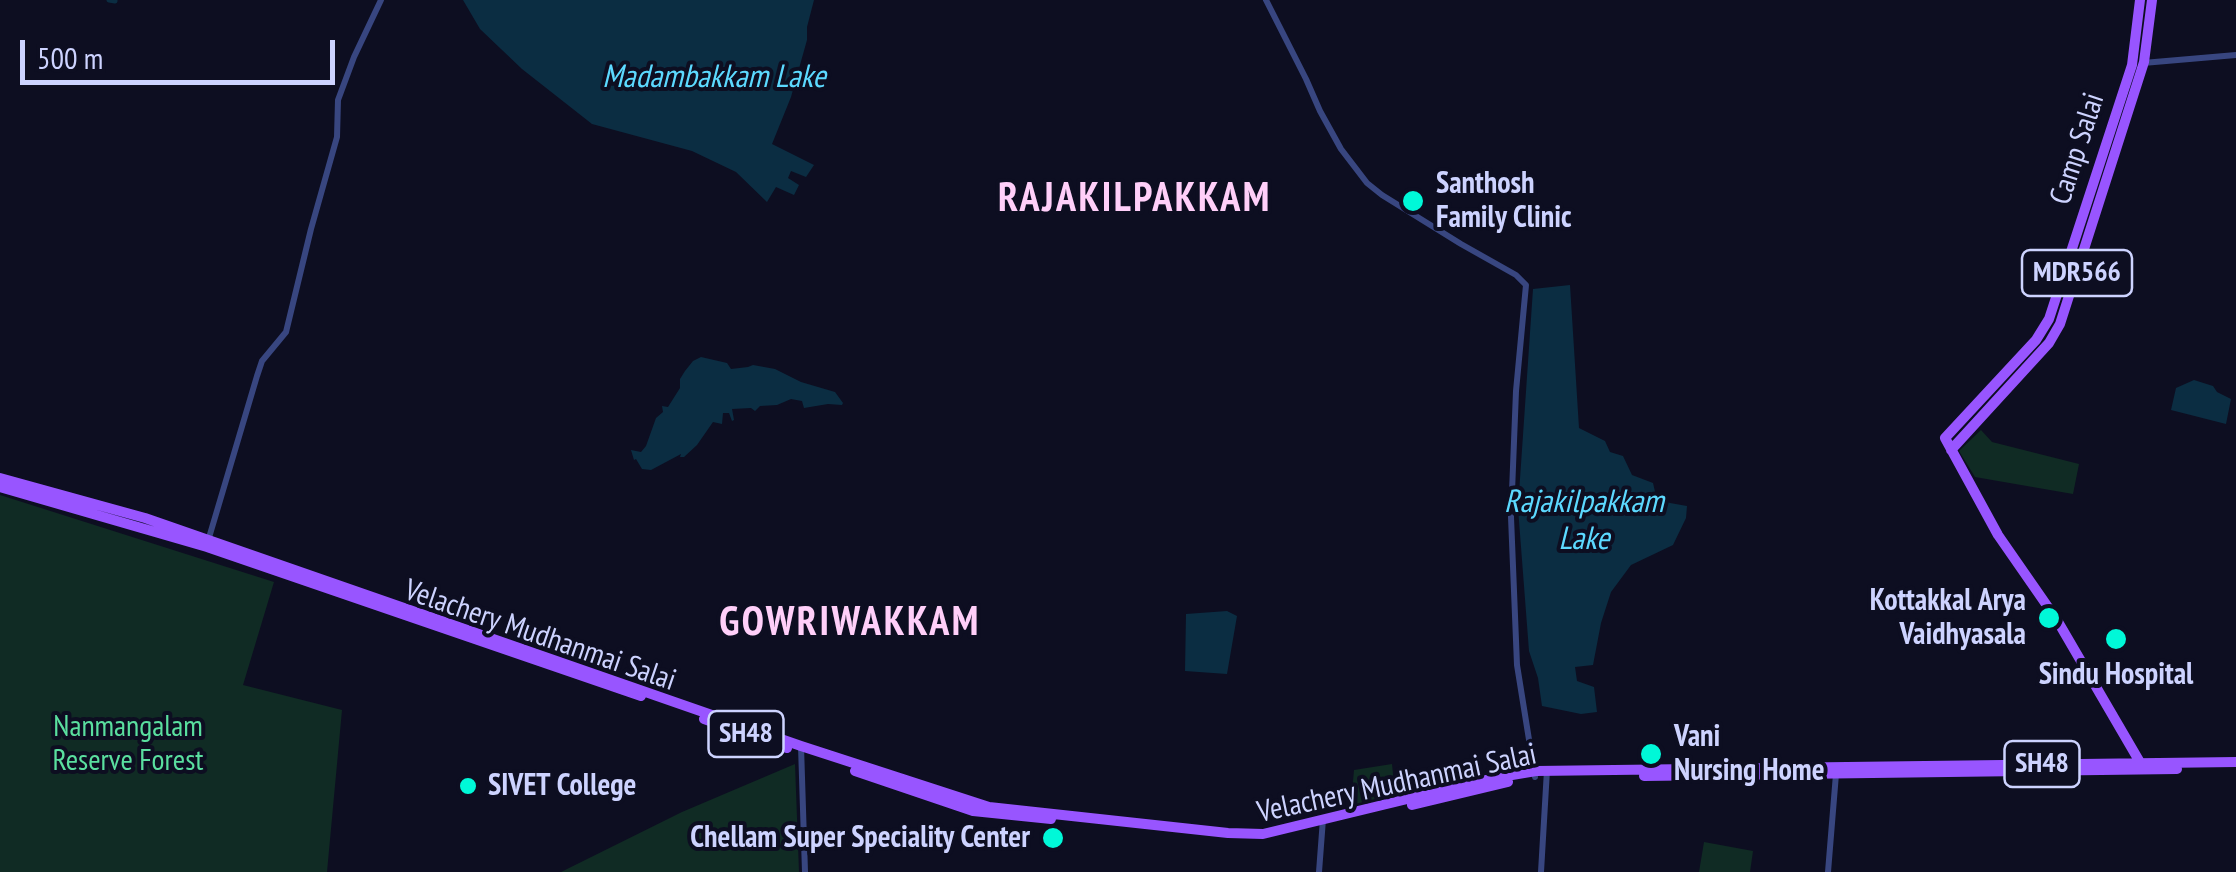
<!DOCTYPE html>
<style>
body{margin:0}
#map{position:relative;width:2236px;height:872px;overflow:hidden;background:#0d0e21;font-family:"PT Sans Narrow",sans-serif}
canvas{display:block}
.scale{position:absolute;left:20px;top:40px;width:315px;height:45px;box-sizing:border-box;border:5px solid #cdd3ff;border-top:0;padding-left:12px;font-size:30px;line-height:35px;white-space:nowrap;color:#cdd3ff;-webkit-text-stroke:8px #0d0e21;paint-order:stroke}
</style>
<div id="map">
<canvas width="2236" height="872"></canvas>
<div class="scale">500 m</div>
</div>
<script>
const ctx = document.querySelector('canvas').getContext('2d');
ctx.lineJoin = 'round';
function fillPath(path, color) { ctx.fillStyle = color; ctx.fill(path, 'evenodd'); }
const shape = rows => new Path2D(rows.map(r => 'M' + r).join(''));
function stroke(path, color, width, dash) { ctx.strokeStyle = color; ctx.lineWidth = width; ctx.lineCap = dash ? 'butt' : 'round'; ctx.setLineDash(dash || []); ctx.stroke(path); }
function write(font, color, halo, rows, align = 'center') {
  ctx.font = font + ' "PT Sans Narrow",sans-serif'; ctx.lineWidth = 8; ctx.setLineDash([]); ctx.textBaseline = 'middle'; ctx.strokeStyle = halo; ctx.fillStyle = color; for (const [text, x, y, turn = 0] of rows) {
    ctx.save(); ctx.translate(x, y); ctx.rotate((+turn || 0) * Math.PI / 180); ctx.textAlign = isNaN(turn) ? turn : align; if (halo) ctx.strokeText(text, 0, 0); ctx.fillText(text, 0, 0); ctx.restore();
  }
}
const green = shape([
 [1981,430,1992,442,2079,464,2073,494,1975,477,1959,451],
 [0,495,274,582,243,685,342,710,327,872,0,872],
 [795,764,799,872,561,872,682,812],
 [1392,764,1395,794,1351,805,1354,770],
 [1704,842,1753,851,1750,872,1699,872]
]);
const water = shape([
 [463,0,814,0,807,27,807,40,791,97,772,144,814,165,806,177,791,171,788,178,799,185,794,195,776,187,767,202,736,172,692,151,592,124,522,69,480,29],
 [1570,285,1579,428,1605,441,1610,452,1623,456,1632,475,1653,483,1656,496,1670,503,1687,506,1686,518,1673,545,1631,565,1611,592,1601,623,1593,665,1575,667,1577,681,1594,687,1597,712,1581,714,1542,706,1538,678,1529,651,1518,508,1533,289],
 [701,357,727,363,731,369,748,367,753,365,775,369,801,382,835,392,843,403,842,405,828,404,804,408,802,401,791,399,777,405,760,406,755,411,751,408,732,409,734,420,732,421,729,413,723,413,722,424,713,422,697,445,684,457,680,457,681,454,651,470,642,469,636,459,634,460,631,450,641,452,646,446,656,418,663,412,662,406,668,407,680,388,680,379,685,371,693,361],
 [2194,380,2213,386,2217,392,2231,399,2226,424,2171,410,2176,388],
 [1227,611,1237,616,1227,674,1185,671,1186,614]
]);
const canal = shape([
 [109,0,115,1]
]);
const tertiary = shape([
 [1266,0,1306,79,1320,111,1341,149,1367,183,1382,195,1461,244,1516,275,1526,285,1516,391,1511,517,1517,665,1535,777],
 [2143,63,2236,55],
 [208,541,257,376,262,361,286,332,311,229,337,137,338,100,354,57,381,0],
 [801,746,805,872],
 [1319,872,1323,819],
 [1541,872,1547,770],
 [1828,872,1836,774]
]);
const primary = shape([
 [2140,0,2132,65,2049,319,2036,340,1945,438,1998,535,2057,620,2141,764],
 [1951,450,2049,343,2060,324,2144,62,2152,0],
 [0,478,145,518,801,746,989,807,1228,833,1263,834,1494,778,1536,771,2236,762],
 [0,487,207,547,641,696],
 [704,719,787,748],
 [855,771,973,811,1051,819],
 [1644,776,2177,769],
 [1412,805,1508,782]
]);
const markers = [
 [1413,201,12,"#00f8d8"],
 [2049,618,12,"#00f8d8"],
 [2116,639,12,"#00f8d8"],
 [1651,754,12,"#00f8d8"],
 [468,786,10,"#00f8d8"],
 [1053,838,12,"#00f8d8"]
];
const shields = [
 [2077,273,110],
 [746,734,75],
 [2042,764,75]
];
const shieldNames = [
 ["MDR566",2077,273],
 ["SH48",746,734],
 ["SH48",2042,764]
];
const streetNames = [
 ["Camp Salai",2078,149,-72],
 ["Velachery Mudhanmai Salai",540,636,19],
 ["Velachery Mudhanmai Salai",1397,784,-12]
];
const poiNames = [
 ["Santhosh",1436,184],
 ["Family Clinic",1436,218],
 ["Kottakkal Arya",2026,601,"right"],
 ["Vaidhyasala",2026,635,"right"],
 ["Sindu Hospital",2116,675,"center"],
 ["Vani",1674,737],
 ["Nursing Home",1674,771],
 ["SIVET College",488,786],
 ["Chellam Super Speciality Center",1030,838,"right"]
];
const parkNames = [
 ["Nanmangalam",128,727],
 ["Reserve Forest",128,761]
];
const waterNames = [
 ["Madambakkam Lake",714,78],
 ["Rajakilpakkam",1584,503],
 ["Lake",1584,540]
];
const districtNames = [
 ["RAJAKILPAKKAM",1135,200],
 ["GOWRIWAKKAM",850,624]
];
fillPath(green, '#102b24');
fillPath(water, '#0b2d42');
stroke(canal, '#0b2d42', 5);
stroke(tertiary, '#384680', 6);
stroke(primary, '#9855ff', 10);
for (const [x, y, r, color] of markers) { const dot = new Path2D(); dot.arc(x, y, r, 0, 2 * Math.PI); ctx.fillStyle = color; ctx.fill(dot); stroke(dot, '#0d0e21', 4); }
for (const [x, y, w] of shields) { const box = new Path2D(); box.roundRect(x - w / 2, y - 23, w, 46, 8); ctx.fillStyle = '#0d0e21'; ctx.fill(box); stroke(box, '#cdd3ff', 2.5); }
write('bold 28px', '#cdd3ff', null, shieldNames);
write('30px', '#cdd3ff', '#0d0e21', streetNames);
write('bold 30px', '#cdd3ff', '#0d0e21', poiNames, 'left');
write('30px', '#5adf9f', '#0d0e21', parkNames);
write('italic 32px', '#5cd9ff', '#0d0e21', waterNames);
ctx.letterSpacing = '2.5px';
write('bold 40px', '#ffcff9', '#0d0e21', districtNames);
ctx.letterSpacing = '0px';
</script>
